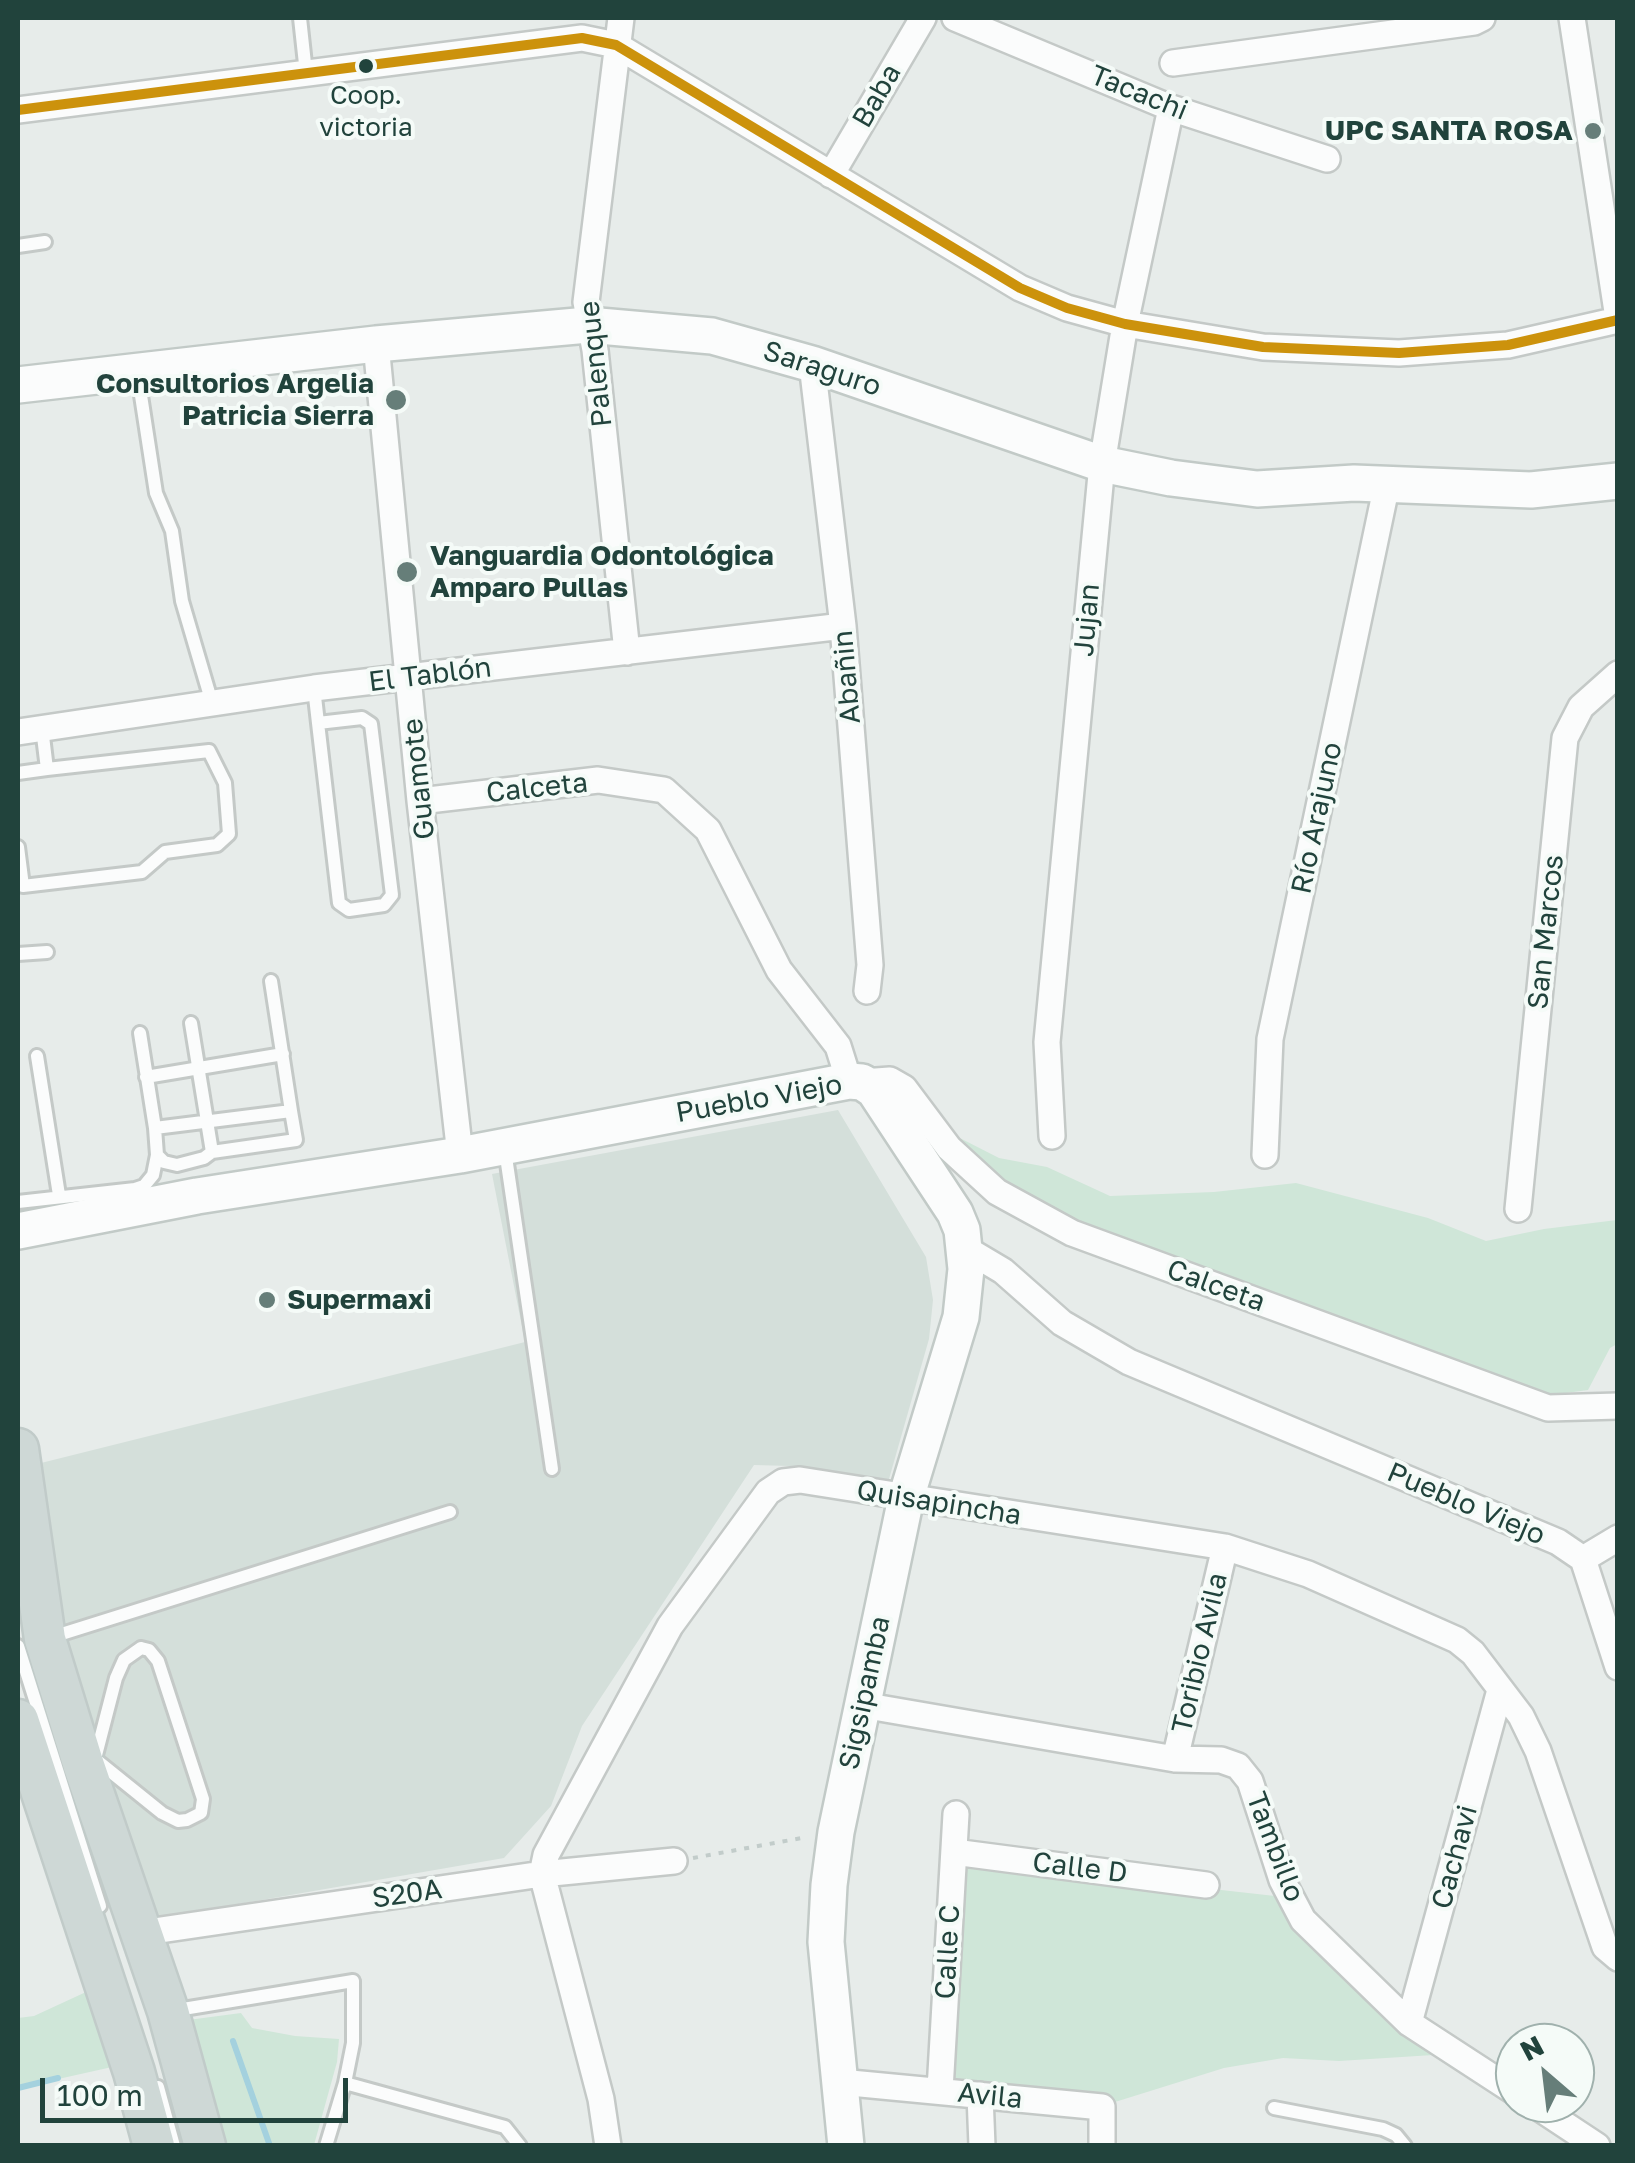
<!DOCTYPE html>
<meta charset="utf-8">
<style>
body{margin:0}
#map{position:relative;width:1635px;height:2163px;overflow:hidden;background:#e7ecea;font-family:"Golos Text",sans-serif}
canvas{display:block}
.frame{position:absolute;inset:0;border:20px solid #21433c;pointer-events:none}
.north{position:absolute;left:1495px;top:2023px;width:100px;height:100px;box-sizing:border-box;background:#f5fbf8;border:2px solid #a0b1ad;border-radius:50%;rotate:332deg;font-size:28px;font-weight:700;line-height:40px;text-align:center;color:#21433c}
.north::after{content:'';display:block;margin:auto;width:35px;height:45px;background:#667e79;clip-path:polygon(50% 0,100% 100%,50% 72%,0 100%)}
.scale{position:absolute;left:40px;top:2078px;width:308px;height:45px;box-sizing:border-box;border:5px solid #21433c;border-top:0;padding-left:12px;font-size:30px;line-height:35px;white-space:nowrap;color:#21433c;-webkit-text-stroke:8px #f5fbf8;paint-order:stroke}
</style>
<div id="map">
<canvas width="1635" height="2163"></canvas>
<div class="frame"></div>
<div class="north">N</div>
<div class="scale">100 m</div>
</div>
<script>
const ctx = document.querySelector('canvas').getContext('2d');
ctx.lineJoin = 'round';
function fillPath(path, color) { ctx.fillStyle = color; ctx.fill(path, 'evenodd'); }
const shape = rows => new Path2D(rows.map(r => 'M' + r).join(''));
function stroke(path, color, width, dash) { ctx.strokeStyle = color; ctx.lineWidth = width; ctx.lineCap = dash ? 'butt' : 'round'; ctx.setLineDash(dash || []); ctx.stroke(path); }
function write(font, color, halo, rows, align = 'center') {
  ctx.font = font + ' "Golos Text",sans-serif'; ctx.lineWidth = 8; ctx.setLineDash([]); ctx.textBaseline = 'middle'; ctx.strokeStyle = halo; ctx.fillStyle = color; for (const [text, x, y, turn = 0] of rows) {
    ctx.save(); ctx.translate(x, y); ctx.rotate((+turn || 0) * Math.PI / 180); ctx.textAlign = isNaN(turn) ? turn : align; if (halo) ctx.strokeText(text, 0, 0); ctx.fillText(text, 0, 0); ctx.restore();
  }
}
const built = shape([
 [838,1110,926,1257,933,1300,929,1339,887,1486,790,1466,754,1465,582,1726,551,1806,504,1858,135,1922,62,1650,33,1465,525,1342,492,1174]
]);
const green = shape([
 [948,1132,999,1158,1047,1167,1110,1196,1214,1192,1296,1183,1428,1218,1486,1241,1544,1229,1617,1220,1617,1344,1610,1348,1588,1390,1551,1395,1112,1248,1002,1193],
 [961,1861,1275,1896,1341,1975,1390,2017,1434,2048,1433,2055,1339,2061,1283,2058,1224,2068,1115,2102,946,2085],
 [86,1992,112,2067,18,2088,18,2018,34,2016],
 [241,2013,252,2028,295,2036,339,2039,337,2062,314,2145,223,2145,208,2081,188,2020]
]);
const stream = shape([
 [233,2041,270,2146],
 [18,2088,58,2078]
]);
const path = shape([
 [693,1858,807,1837]
]);
const lane = shape([
 [300,18,306,73],
 [18,246,45,242],
 [138,376,156,493,172,531,182,601,212,703],
 [314,688,318,723,339,903,349,910,384,905,392,895,371,724,362,718,318,723],
 [18,773,47,769,42,728],
 [18,847,23,886,142,872,165,852,217,845,229,834,225,783,209,751,47,769],
 [18,954,47,952],
 [271,981,291,1111],
 [191,1023,212,1152],
 [37,1056,59,1195],
 [146,1077,283,1054],
 [155,1128,291,1111,296,1140,212,1152,204,1158,177,1165,164,1162,157,1155],
 [505,1150,552,1469],
 [18,1202,135,1189,144,1186,153,1175,157,1155,155,1128,140,1033],
 [52,1637,450,1512],
 [18,1646,100,1906],
 [141,1648,149,1650,158,1661,203,1799,201,1813,187,1820,178,1821,162,1813,95,1759,116,1678,124,1660,141,1648],
 [171,2011,353,1981,353,2043,345,2083,326,2146],
 [345,2083,505,2127,520,2146],
 [158,2087,174,2146],
 [1274,2108,1383,2129,1396,2135,1405,2146]
]);
const street = shape([
 [621,18,586,302,595,350,627,652],
 [955,18,1171,108,1327,159],
 [1572,18,1618,318],
 [1173,63,1474,22,1482,18],
 [18,110,582,38,616,45,1020,288,1067,308,1125,324,1263,347,1399,353,1508,345,1618,320],
 [831,175,923,18],
 [376,344,420,801,460,1155],
 [812,364,843,626,870,965,867,991],
 [18,732,314,688,843,626],
 [420,801,598,780,664,790,708,830,779,970,838,1046,849,1081],
 [862,1082,890,1080,904,1088,949,1148,997,1192,1072,1233,1548,1408,1618,1406],
 [1052,1136,1047,1042,1102,464,1125,324,1171,108],
 [1265,1155,1270,1039,1387,484],
 [1518,1209,1565,738,1581,707,1618,674],
 [966,1249,1003,1271,1062,1323,1129,1362,1558,1542,1583,1559,1618,1667],
 [1583,1559,1618,1538],
 [862,1705,1175,1759,1221,1760,1238,1766,1250,1781,1282,1880,1303,1920,1409,2023,1515,2092],
 [1175,1759,1225,1547],
 [954,1852,1206,1885],
 [140,1933,542,1874,674,1861],
 [1409,2023,1500,1690],
 [840,2082,1102,2107,1102,2146],
 [940,2090,956,1814],
 [980,2095,982,2146],
 [1532,2103,1597,2146],
 [608,2146,601,2099,542,1874,546,1855,670,1626,768,1492,783,1482,800,1480,1225,1547,1308,1574,1457,1640,1473,1653,1521,1716,1538,1751,1605,1947,1618,1958]
]);
const secondary = shape([
 [18,385,376,344,588,325,712,336,812,364,1102,464,1171,478,1257,489,1354,483,1531,490,1618,481],
 [18,1231,197,1196,460,1155,849,1081,862,1082,874,1090,955,1213,962,1230,966,1269,961,1317,906,1498,836,1832,829,1885,826,1942,846,2146]
]);
const primary = shape([
 [18,1449,45,1639,83,1763,168,2011,205,2146],
 [18,1720,134,2072,154,2146]
]);
const bus1 = shape([
 [18,110,582,38,616,45,1020,288,1067,308,1125,324,1263,347,1399,353,1508,345,1618,320]
]);
const markers = [
 [366,66,9,"#21433c"],
 [1593,131,10,"#667e79"],
 [396,400,12,"#667e79"],
 [407,572,12,"#667e79"],
 [267,1300,10,"#667e79"]
];
const busNames = [
 ["Coop.",366,96],
 ["victoria",366,128]
];
const streetNames = [
 ["Tacachi",1139,93,22],
 ["Baba",877,96,-60],
 ["Palenque",596,364,-96],
 ["Saraguro",822,369,18],
 ["Jujan",1087,620,-85],
 ["El Tablón",430,675,-7],
 ["Abañin",847,677,-95],
 ["Guamote",419,779,-96],
 ["Calceta",537,788,-6],
 ["Río Arajuno",1317,818,-78],
 ["San Marcos",1546,932,-84],
 ["Pueblo Viejo",759,1099,-10],
 ["Calceta",1216,1286,20],
 ["Quisapincha",939,1503,9],
 ["Pueblo Viejo",1466,1504,23],
 ["Toribio Avila",1200,1653,-77],
 ["Sigsipamba",865,1693,-78],
 ["Tambillo",1275,1847,69],
 ["Cachavi",1455,1857,-75],
 ["Calle D",1080,1868,7],
 ["S20A",407,1894,-8],
 ["Calle C",948,1952,-87],
 ["Avila",990,2096,6]
];
const poiNames = [
 ["UPC SANTA ROSA",1573,131],
 ["Consultorios Argelia",374,384],
 ["Patricia Sierra",374,416],
 ["Vanguardia Odontológica",430,556,"left"],
 ["Amparo Pullas",430,588,"left"],
 ["Supermaxi",287,1300,"left"]
];
fillPath(built, '#d4dfda');
fillPath(green, '#cfe6d8');
stroke(stream, '#a4d1de', 6);
stroke(lane, '#c4c9c7', 18);
stroke(street, '#c4c9c7', 30);
stroke(secondary, '#c2cac7', 40);
stroke(primary, '#c1cbc9', 45);
stroke(path, '#c2ccca', 4, [5, 8]);
stroke(lane, '#fbfcfc', 12);
stroke(street, '#fbfcfc', 25);
stroke(secondary, '#fbfcfc', 35);
stroke(primary, '#ced8d6', 40);
stroke(bus1, '#cc920c', 10);
for (const [x, y, r, color] of markers) { const dot = new Path2D(); dot.arc(x, y, r, 0, 2 * Math.PI); ctx.fillStyle = color; ctx.fill(dot); stroke(dot, '#f5fbf8', 4); }
write('26px', '#21433c', '#f5fbf8', busNames);
write('28px', '#21433c', '#f5fbf8', streetNames);
write('bold 28px', '#21433c', '#f5fbf8', poiNames, 'right');
</script>
